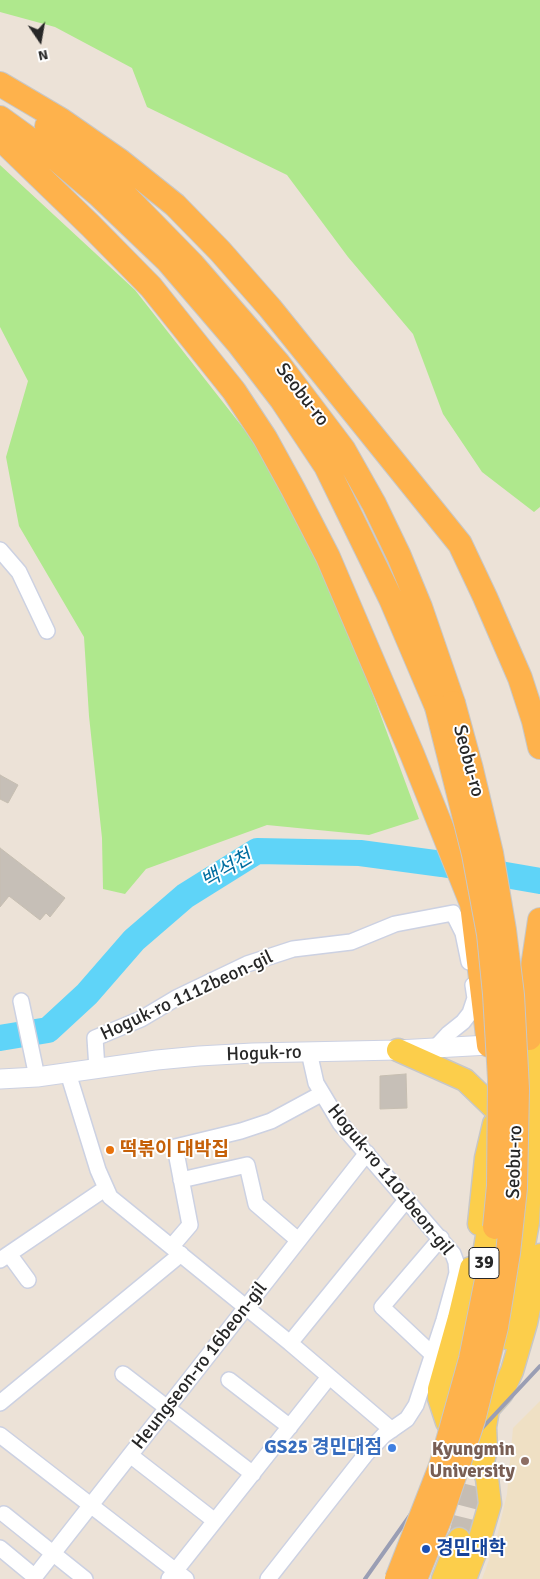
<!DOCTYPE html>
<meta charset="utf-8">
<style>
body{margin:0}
#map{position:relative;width:540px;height:1579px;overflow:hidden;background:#ece2d7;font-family:Signika,sans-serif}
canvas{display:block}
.north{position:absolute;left:15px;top:15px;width:50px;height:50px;-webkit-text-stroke:4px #fff;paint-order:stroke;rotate:168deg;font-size:14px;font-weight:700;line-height:20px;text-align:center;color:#272727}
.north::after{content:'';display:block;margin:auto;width:18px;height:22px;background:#272727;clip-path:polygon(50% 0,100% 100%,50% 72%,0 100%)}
</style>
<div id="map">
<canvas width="540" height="1579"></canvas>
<div class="north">N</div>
</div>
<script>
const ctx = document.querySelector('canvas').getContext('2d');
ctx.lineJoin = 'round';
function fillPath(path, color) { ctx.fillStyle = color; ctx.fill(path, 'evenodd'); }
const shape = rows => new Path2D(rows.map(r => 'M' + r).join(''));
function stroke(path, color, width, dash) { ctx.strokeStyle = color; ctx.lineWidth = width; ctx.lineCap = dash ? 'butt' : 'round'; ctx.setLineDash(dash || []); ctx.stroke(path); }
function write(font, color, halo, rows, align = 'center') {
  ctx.font = font + ' Signika,"Noto Sans KR",sans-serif'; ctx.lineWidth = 4; ctx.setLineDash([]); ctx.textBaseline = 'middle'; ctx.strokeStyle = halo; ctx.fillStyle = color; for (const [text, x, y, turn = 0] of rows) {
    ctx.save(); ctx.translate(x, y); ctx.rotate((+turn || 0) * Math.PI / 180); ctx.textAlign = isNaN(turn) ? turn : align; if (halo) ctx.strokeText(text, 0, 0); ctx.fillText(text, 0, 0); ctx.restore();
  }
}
const education = shape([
 [540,1401,540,1579,482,1579,496,1541,507,1494,513,1428]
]);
const green = shape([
 [0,0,540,0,540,507,534,512,482,472,443,414,413,334,348,257,287,175,147,107,132,68,55,27,0,12],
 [0,165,135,290,302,503,419,819,369,835,267,825,146,869,125,894,103,889,102,838,89,716,84,637,19,526,6,457,28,381,0,327]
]);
const river = shape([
 [0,1038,48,1030,87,994,134,940,185,896,257,851,360,853,442,864,540,881]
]);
const building = shape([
 [0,775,18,785,8,803,0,799,0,775],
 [0,848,65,898,50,917,46,913,40,920,9,896,0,907,0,848],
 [406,1074,407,1108,380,1109,380,1076,406,1074]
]);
const primaryTunnel = shape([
 [459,1539,482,1448]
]);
const minor = shape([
 [0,550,19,572,47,631],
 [21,1001,37,1077],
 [435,1048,448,1034,463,1022,470,1013,475,998,473,985],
 [97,1069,95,1038,141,1019,178,997,247,964,293,949,351,942,395,924,453,913,463,933,469,962],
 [68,1073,98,1170,110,1197,290,1343,392,1430],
 [181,1180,247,1165,256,1204,298,1240],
 [172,1246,190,1225,175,1147,241,1131,271,1121,321,1094],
 [9,1254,28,1280],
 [0,1260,106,1188],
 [290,1343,407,1199],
 [432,1354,382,1307,441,1238],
 [123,1374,253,1474],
 [229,1380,290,1427],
 [0,1403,181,1254],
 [0,1435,186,1579],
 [130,1455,215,1521],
 [4,1514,85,1579],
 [0,1548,35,1577],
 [33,1579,367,1153],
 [169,1579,329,1377],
 [268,1579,366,1454,384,1435,407,1419,416,1405,444,1320,457,1273,456,1262,453,1254,340,1123,316,1083,309,1052]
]);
const tertiary = shape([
 [0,1079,37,1077,157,1060,199,1056,253,1053,398,1050,489,1045]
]);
const primary = shape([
 [398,1050,465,1080,494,1108],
 [479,1224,486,1158,494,1124],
 [471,1268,459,1318,439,1389,439,1398,447,1422,482,1466],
 [478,1290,492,1206],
 [507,1338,528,1222,532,1147,532,1081,529,1038],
 [443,1579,459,1539],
 [465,1579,478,1545,490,1504,487,1478,482,1466,486,1449,485,1427,488,1409,502,1393,512,1371,526,1323,540,1255]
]);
const trunk = shape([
 [0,84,61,120,120,161,175,205,220,251,270,308,460,544,485,597,520,678,534,721,540,747],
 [0,118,54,157,99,195,167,260,239,344,282,400,326,466,391,599,437,707],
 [47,126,109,179,193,265,278,363,343,449,374,504,399,556,420,607,453,703],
 [0,138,91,226,151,287,234,391,265,438,293,489,328,557,412,754,472,904,489,1045],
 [529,1038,529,993,540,920]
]);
const rail = shape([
 [365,1579,430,1487,457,1455,540,1366]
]);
const trunkBridge = shape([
 [437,707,474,854,489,934,495,994,500,1079,499,1186,495,1227],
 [397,1579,441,1466,471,1359,489,1270],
 [415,1579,441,1515,473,1420,496,1327,508,1253,515,1188,517,1089,512,995,504,930,491,853,471,769,453,703]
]);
const markers = [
 [110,1150,5,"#e8710a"],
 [392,1448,5,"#3f7fe0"],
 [525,1461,5,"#8d6e63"],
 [426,1549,5,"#1a4fb4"]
];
const shields = [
 [484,1263,30]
];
const shieldNames = [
 ["39",484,1263]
];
const streetNames = [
 ["Seobu-ro",302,395,52],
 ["Seobu-ro",468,761,75],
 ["Hoguk-ro 1112beon-gil",187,996,-25],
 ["Hoguk-ro",264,1054,-2],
 ["Seobu-ro",515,1162,-88],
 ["Hoguk-ro 1101beon-gil",390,1180,51],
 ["Heungseon-ro 16beon-gil",200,1366,-52]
];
const foodNames = [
 ["떡볶이 대박집",120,1150]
];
const shopNames = [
 ["GS25 경민대점",382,1448]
];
const educationNames = [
 ["Kyungmin",515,1450],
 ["University",515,1472]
];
const transitNames = [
 ["경민대학",436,1549]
];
const waterNames = [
 ["백석천",227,870,-31]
];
fillPath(education, '#efe0c4');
fillPath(green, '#afe88d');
stroke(river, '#5fd4f8', 26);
fillPath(building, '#c6bfb7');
stroke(building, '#c6beb1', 1);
stroke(primaryTunnel, '#c5bdb4', 22, [22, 11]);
stroke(minor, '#ccd1e2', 18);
stroke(tertiary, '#ccd1e2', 21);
stroke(primary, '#c7c7c7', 25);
stroke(trunk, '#c7c7c7', 26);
stroke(minor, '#fff', 15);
stroke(tertiary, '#fff', 19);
stroke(primary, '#fcce4b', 22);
stroke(trunk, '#feb24c', 24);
stroke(rail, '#9a9eb4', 4);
stroke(trunkBridge, '#c7c7c7', 26, []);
stroke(trunkBridge, '#feb24c', 24);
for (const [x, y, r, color] of markers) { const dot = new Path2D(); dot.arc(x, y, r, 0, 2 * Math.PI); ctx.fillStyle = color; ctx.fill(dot); stroke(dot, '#fff', 2); }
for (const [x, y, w] of shields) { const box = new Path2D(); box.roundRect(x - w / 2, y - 15.5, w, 31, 4); ctx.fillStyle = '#fff'; ctx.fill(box); stroke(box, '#272727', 1); }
write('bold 18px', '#272727', null, shieldNames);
write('19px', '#272727', '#fff', streetNames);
write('bold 19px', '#c56008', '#fff', foodNames, 'left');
write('bold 19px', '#366cbe', '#fff', shopNames, 'right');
write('bold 19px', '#785e54', '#fff', educationNames, 'right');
write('bold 19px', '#164399', '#fff', transitNames, 'left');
write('italic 20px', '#026ea0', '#fff', waterNames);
</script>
